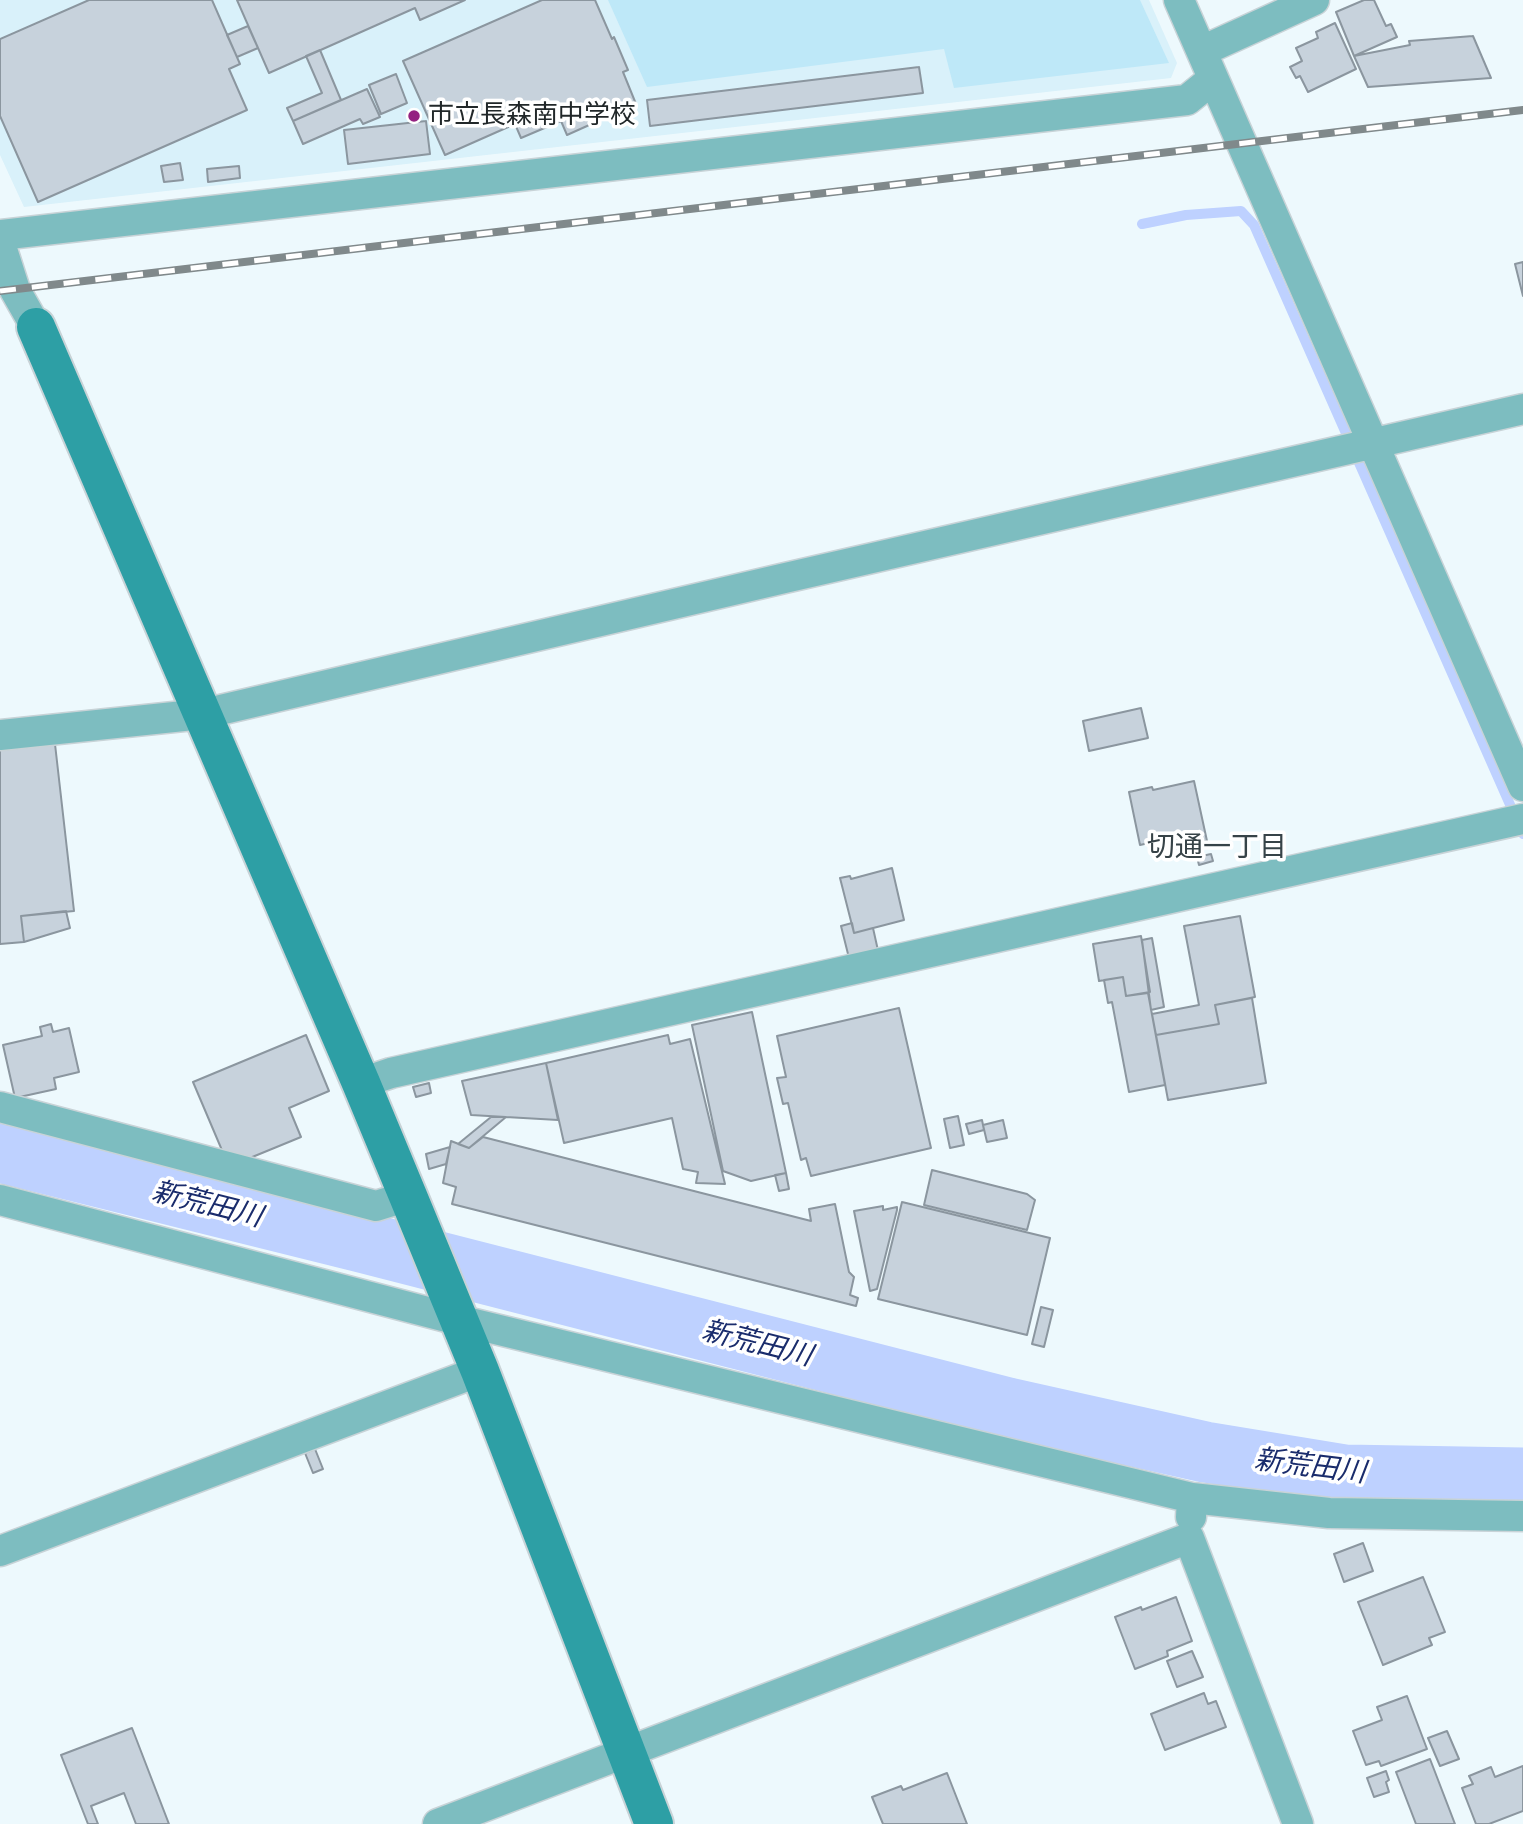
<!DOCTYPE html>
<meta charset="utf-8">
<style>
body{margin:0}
canvas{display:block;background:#edf9fd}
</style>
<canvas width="1523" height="1824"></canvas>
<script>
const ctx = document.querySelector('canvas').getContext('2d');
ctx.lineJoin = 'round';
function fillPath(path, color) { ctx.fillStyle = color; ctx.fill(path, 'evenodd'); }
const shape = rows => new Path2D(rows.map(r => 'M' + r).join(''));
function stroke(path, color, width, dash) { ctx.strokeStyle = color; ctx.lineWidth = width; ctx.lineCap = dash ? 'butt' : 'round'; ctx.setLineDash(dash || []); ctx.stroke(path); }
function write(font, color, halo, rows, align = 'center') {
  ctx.font = font + ' Karla,"Noto Sans JP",sans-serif'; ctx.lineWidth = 7; ctx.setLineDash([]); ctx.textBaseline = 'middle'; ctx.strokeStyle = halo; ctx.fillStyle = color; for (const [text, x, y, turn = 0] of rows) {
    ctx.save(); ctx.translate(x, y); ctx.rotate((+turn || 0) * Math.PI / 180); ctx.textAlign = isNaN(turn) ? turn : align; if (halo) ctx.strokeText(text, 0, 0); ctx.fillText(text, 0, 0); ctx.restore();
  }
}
const built = shape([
 [0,0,1149,0,1177,63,1171,78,24,207,0,155]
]);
const green = shape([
 [608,0,1140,0,1169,63,954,88,944,49,647,87]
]);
const stream = shape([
 [1142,224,1186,215,1241,211,1254,225,1523,834]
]);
const river = shape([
 [0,1152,361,1242,1008,1408,1205,1452,1345,1475,1523,1478]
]);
const building = shape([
 [89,0,212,0,240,64,229,69,247,110,38,202,0,116,0,39,89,0],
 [237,0,465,0,420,20,415,8,269,73,237,0],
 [542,0,595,0,612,39,614,37,628,70,623,72,636,104,567,135,561,121,521,138,515,124,445,155,403,61,542,0],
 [1364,0,1374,0,1386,26,1391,24,1397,37,1354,56,1336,12,1364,0],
 [1335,23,1356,69,1308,92,1300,76,1296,78,1290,67,1302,61,1296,48,1318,38,1316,32,1335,23],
 [248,26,258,48,237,57,227,35,248,26],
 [1473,36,1491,78,1368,87,1354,56,1410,45,1409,41,1473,36],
 [320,50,341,100,293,121,287,108,322,93,306,56,320,50],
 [919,67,923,93,650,126,647,100,919,67],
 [396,74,407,103,381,114,369,85,396,74],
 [367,89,380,117,363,124,360,119,303,144,293,121,367,89],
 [426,121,430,154,348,164,344,130,426,121],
 [180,163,183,180,164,182,161,166,180,163],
 [239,166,240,178,208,182,207,169,239,166],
 [1523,262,1523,296,1515,264,1523,262],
 [1141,708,1148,738,1089,751,1083,721,1141,708],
 [55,744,74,911,21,916,24,942,0,944,0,750,55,744],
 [1194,781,1207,841,1173,849,1171,838,1140,845,1129,792,1152,787,1153,790,1194,781],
 [1211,854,1213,861,1199,865,1197,857,1211,854],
 [892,868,904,920,854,933,840,878,850,876,851,879,892,868],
 [66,911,70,928,24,942,21,916,66,911],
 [1240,916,1255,997,1215,1005,1219,1024,1156,1035,1152,1014,1199,1005,1184,926,1240,916],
 [852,923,854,933,873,928,879,955,850,962,841,926,852,923],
 [1141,936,1150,992,1126,996,1123,977,1099,981,1093,944,1141,936],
 [1152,938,1164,1007,1151,1010,1142,940,1152,938],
 [1123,977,1126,996,1148,993,1165,1085,1129,1092,1112,1002,1108,1003,1104,980,1123,977],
 [1252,998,1266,1083,1168,1100,1156,1035,1219,1024,1215,1005,1252,998],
 [899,1008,931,1148,811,1176,806,1158,801,1160,788,1103,783,1104,777,1078,786,1077,777,1036,899,1008],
 [752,1012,786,1173,751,1181,723,1171,692,1025,752,1012],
 [51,1024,53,1032,69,1028,79,1072,54,1078,56,1089,15,1098,3,1045,42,1036,40,1027,51,1024],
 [306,1035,329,1091,289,1108,301,1137,245,1160,224,1155,193,1082,306,1035],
 [668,1035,670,1044,690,1039,725,1184,696,1183,698,1172,683,1169,672,1118,564,1143,546,1063,668,1035],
 [546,1063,558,1120,471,1115,462,1081,546,1063],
 [429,1083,431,1093,416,1097,413,1087,429,1083],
 [958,1116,964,1145,950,1148,944,1119,958,1116],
 [491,1117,506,1117,469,1148,458,1144,491,1117],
 [982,1120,984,1130,969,1134,966,1124,982,1120],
 [1003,1120,1007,1138,987,1142,983,1125,1003,1120],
 [483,1137,811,1221,809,1209,835,1204,849,1272,854,1277,850,1295,858,1298,856,1306,452,1204,456,1187,443,1183,451,1141,469,1148,483,1137],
 [450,1147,446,1164,429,1169,426,1154,450,1147],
 [932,1170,1027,1194,1035,1200,1027,1230,924,1205,932,1170],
 [786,1173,789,1189,779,1191,775,1175,786,1173],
 [902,1202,1050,1238,1027,1335,878,1299,902,1202],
 [883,1206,883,1210,897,1207,897,1210,877,1289,870,1291,854,1211,883,1206],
 [1041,1307,1053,1310,1044,1347,1032,1344,1041,1307],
 [315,1449,323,1469,313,1473,305,1453,315,1449],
 [1363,1543,1373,1571,1344,1582,1334,1554,1363,1543],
 [1423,1577,1445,1632,1429,1638,1432,1645,1383,1665,1358,1602,1423,1577],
 [1176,1597,1192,1641,1167,1651,1168,1656,1135,1669,1115,1617,1141,1607,1142,1610,1176,1597],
 [1192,1651,1203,1677,1177,1687,1167,1661,1192,1651],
 [1204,1693,1208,1704,1216,1701,1226,1727,1165,1750,1151,1714,1204,1693],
 [1407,1696,1427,1749,1381,1766,1379,1761,1366,1765,1353,1731,1382,1720,1377,1707,1407,1696],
 [132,1728,169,1824,136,1824,124,1793,91,1806,98,1824,88,1824,61,1755,132,1728],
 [1447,1731,1459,1759,1440,1766,1428,1738,1447,1731],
 [1430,1759,1455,1824,1416,1824,1396,1772,1430,1759],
 [1523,1766,1523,1811,1489,1824,1476,1824,1462,1788,1473,1784,1469,1776,1491,1767,1495,1777,1523,1766],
 [1386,1771,1389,1780,1386,1782,1389,1792,1374,1797,1367,1778,1386,1771],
 [947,1773,967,1824,883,1824,872,1797,901,1786,903,1790,947,1773]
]);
const street = shape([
 [1179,0,1523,786],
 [1202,51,1314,0],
 [0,235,1187,100,1213,79],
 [0,243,15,290,36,327],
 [0,735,203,714,785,578,1523,409],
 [361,1083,391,1073,1523,819],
 [0,1107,376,1206,408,1196],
 [0,1200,458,1320,1192,1498],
 [1191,1517,1192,1498,1329,1513,1523,1516],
 [0,1551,480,1371],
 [438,1824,1189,1538,1298,1824]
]);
const secondary = shape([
 [36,327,361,1083,408,1196,480,1371,654,1824]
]);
const rail = shape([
 [0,291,1523,110]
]);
const markers = [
 [414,116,7,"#942281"]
];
const poiNames = [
 ["市立長森南中学校",428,116]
];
const neighbourhoodNames = [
 ["切通一丁目",1217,848]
];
const waterNames = [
 ["新荒田川",207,1205,14],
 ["新荒田川",757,1344,14],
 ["新荒田川",1310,1467,7]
];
fillPath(built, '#d9f1fa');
fillPath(green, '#bee8f8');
stroke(stream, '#bed1ff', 10);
stroke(river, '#bed1ff', 61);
fillPath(building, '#c7d2dc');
stroke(building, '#8b969f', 2);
stroke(street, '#c8d3d7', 33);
stroke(secondary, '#c8d3d7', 42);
stroke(street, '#7dbdc0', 30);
stroke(secondary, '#2d9fa5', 38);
stroke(rail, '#80898b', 8);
stroke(rail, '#fff', 5, [16]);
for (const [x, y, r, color] of markers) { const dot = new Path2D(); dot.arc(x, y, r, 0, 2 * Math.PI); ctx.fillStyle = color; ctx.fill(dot); stroke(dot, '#fff', 2.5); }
write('26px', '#212729', '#fff', poiNames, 'left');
write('28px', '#374348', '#fff', neighbourhoodNames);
write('italic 28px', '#1a2c6c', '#fff', waterNames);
</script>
